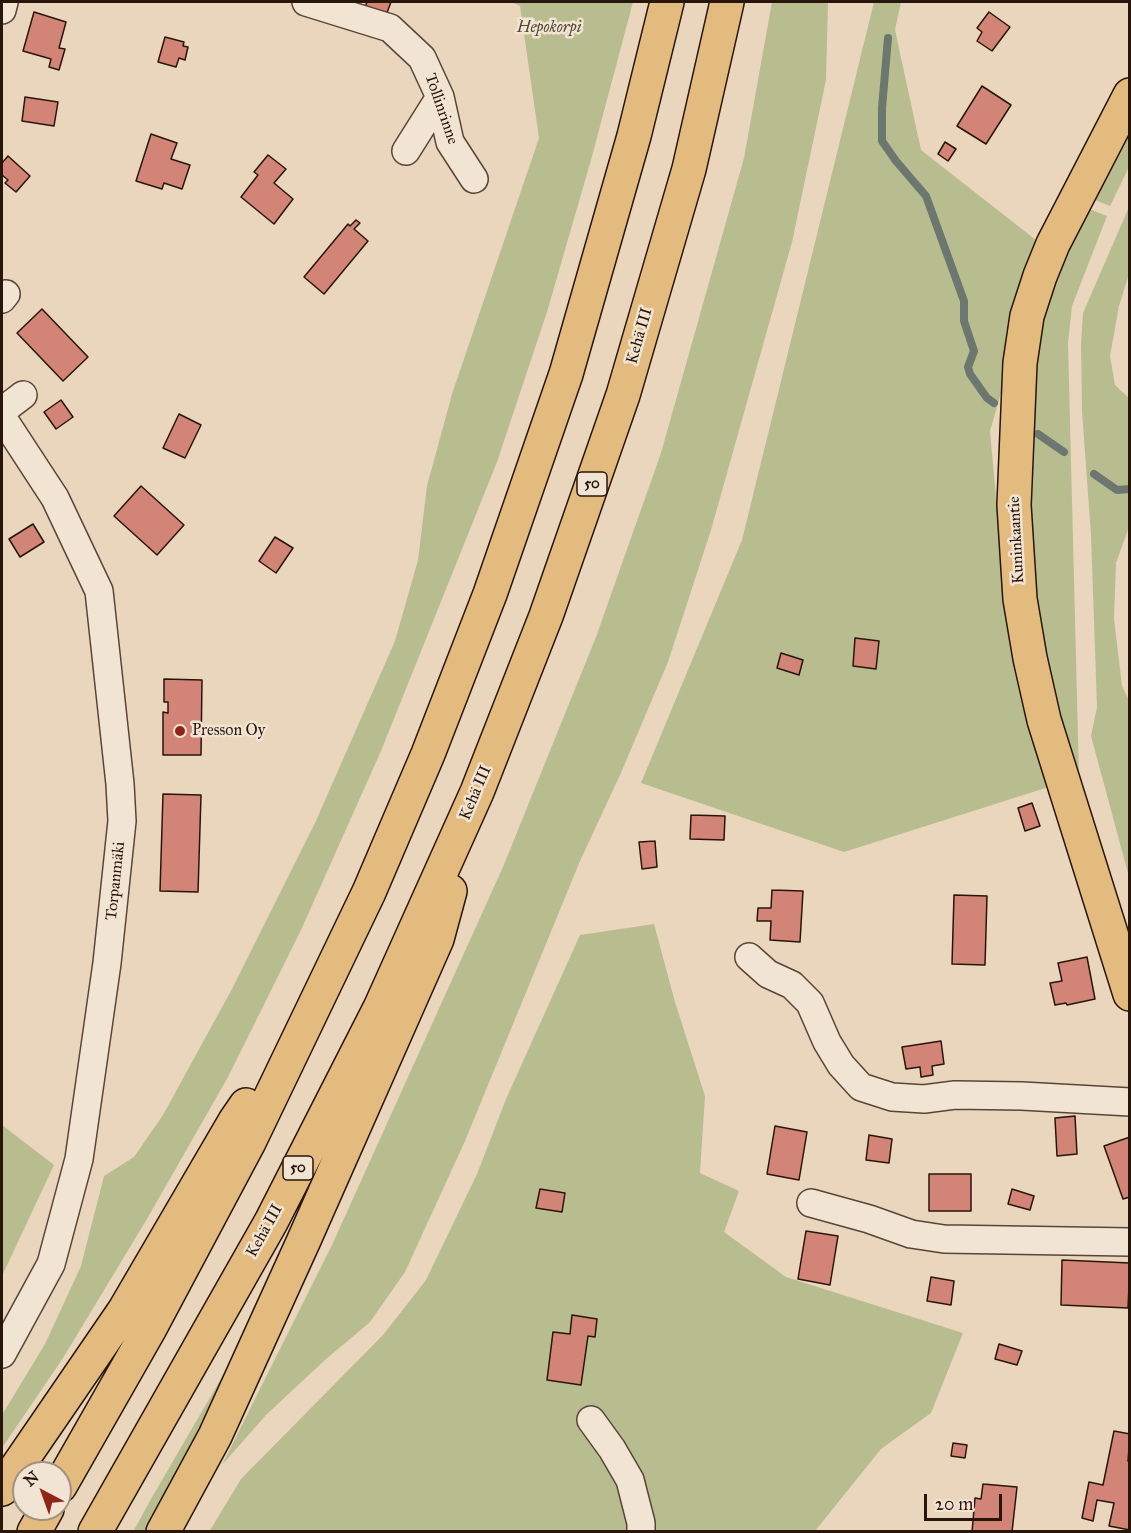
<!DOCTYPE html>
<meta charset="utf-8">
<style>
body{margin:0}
#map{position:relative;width:1131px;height:1533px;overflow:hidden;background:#e9d6bc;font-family:"IM FELL Great Primer",serif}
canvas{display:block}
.frame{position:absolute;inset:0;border:3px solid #28150c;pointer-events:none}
.north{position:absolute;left:12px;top:1461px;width:60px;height:60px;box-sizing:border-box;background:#f1e4d3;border:2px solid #a19183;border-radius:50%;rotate:319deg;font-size:16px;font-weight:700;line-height:24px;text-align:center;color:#28150c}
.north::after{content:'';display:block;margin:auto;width:21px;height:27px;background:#8f2418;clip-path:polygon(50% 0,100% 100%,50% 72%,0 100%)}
.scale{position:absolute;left:924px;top:1494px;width:78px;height:27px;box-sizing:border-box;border:3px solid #28150c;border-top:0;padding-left:8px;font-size:18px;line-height:21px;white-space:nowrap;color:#28150c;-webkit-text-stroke:4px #f1e4d3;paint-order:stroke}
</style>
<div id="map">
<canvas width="1131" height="1533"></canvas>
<div class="frame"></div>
<div class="north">N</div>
<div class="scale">20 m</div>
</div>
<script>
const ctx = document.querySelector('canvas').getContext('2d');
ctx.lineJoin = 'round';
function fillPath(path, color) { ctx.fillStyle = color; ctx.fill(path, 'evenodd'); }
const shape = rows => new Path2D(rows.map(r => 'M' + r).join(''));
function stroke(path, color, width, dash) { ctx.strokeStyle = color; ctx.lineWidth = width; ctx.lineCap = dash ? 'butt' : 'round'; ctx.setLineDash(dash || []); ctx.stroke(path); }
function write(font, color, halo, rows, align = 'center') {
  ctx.font = font + ' "IM FELL Great Primer",serif'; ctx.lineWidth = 5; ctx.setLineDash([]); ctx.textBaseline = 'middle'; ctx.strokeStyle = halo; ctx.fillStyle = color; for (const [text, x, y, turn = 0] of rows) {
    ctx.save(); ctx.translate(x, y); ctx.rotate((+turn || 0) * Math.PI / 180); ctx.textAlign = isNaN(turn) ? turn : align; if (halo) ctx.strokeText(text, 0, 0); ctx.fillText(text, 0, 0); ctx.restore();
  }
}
const green = shape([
 [511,2,633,2,591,160,547,312,497,462,381,751,301,930,228,1077,147,1219,63,1358,2,1448,2,1415,45,1344,81,1266,104,1176,134,1157,163,1115,232,989,315,823,395,641,418,560,427,486,452,394,539,138,520,6],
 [772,2,828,2,826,80,792,242,711,530,668,662,620,775,580,861,465,1141,405,1272,370,1322,325,1360,266,1415,222,1465,332,1245,503,867,596,637,661,453,744,158],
 [874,2,901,2,895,30,921,150,1041,244,1006,332,1004,383,990,431,1005,597,1055,785,844,852,641,783,742,540],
 [1129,120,1129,167,1110,206,1090,198],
 [1084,207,1107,216,1072,306,1068,343,1079,777,1076,779,1042,655,1026,513,1031,352,1050,282],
 [1129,207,1129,274,1119,306,1110,356,1115,385,1130,399,1129,527,1116,563,1114,619,1122,686,1129,700,1129,877,1091,736,1097,707,1091,535,1082,411,1081,344,1083,313],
 [654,924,675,1002,705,1096,700,1173,739,1191,724,1232,786,1277,963,1333,931,1413,881,1449,815,1531,209,1532,241,1479,383,1335,426,1280,477,1174,506,1099,580,935],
 [2,1125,54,1165,2,1276],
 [265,1303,148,1531,133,1532,151,1499]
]);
const stream = shape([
 [888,38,882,108,882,141,896,161,926,196,964,301,964,321,974,351,968,367,970,374,987,398,994,403],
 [1038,434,1064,452],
 [1094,474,1117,490,1130,489]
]);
const building = shape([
 [367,2,391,2,385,18,364,10,367,2],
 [34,12,66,22,59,48,65,49,59,70,49,67,51,59,23,51,34,12],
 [989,12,1010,27,992,51,977,41,982,32,977,28,989,12],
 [165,37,184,42,183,46,188,47,185,60,179,58,176,67,158,62,165,37],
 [982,86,1011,105,986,144,957,126,982,86],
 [25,97,58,102,54,126,22,121,25,97],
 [151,134,177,143,171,159,190,165,182,189,164,183,162,189,136,181,151,134],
 [945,142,956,149,948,161,938,154,945,142],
 [268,155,286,169,274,183,293,199,274,224,241,197,258,175,254,172,268,155],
 [8,156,30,176,16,192,5,183,8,180,2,175,2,163,8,156],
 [356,220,360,223,354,229,368,241,324,294,304,277,348,224,350,226,356,220],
 [42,309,88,357,63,381,17,333,42,309],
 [61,400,73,417,56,429,44,412,61,400],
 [179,414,201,425,185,458,163,448,179,414],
 [141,486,184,525,157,555,114,516,141,486],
 [33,524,44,542,20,557,9,539,33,524],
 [275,537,293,548,276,573,259,561,275,537],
 [855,638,879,641,876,669,853,666,855,638],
 [781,653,803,660,799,675,777,668,781,653],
 [164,679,202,680,201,755,163,755,163,712,168,713,168,702,164,702,164,679],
 [163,794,201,795,198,892,160,891,163,794],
 [1032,803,1040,826,1025,831,1018,808,1032,803],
 [691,815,725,816,724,840,690,839,691,815],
 [655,841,657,867,642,869,639,842,655,841],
 [772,890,803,891,800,942,770,940,771,921,757,921,758,908,771,908,772,890],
 [954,895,987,896,985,965,952,964,954,895],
 [1087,957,1095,999,1067,1005,1066,1003,1055,1005,1050,983,1062,981,1058,963,1087,957],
 [941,1041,944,1064,932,1066,933,1075,921,1077,920,1067,906,1069,902,1047,941,1041],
 [1075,1116,1077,1154,1057,1156,1055,1118,1075,1116],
 [775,1126,807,1132,799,1180,767,1174,775,1126],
 [869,1135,892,1139,889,1163,866,1160,869,1135],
 [1130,1137,1130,1197,1123,1199,1104,1146,1130,1137],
 [929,1174,971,1174,971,1211,929,1211,929,1174],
 [540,1189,565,1193,562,1212,536,1208,540,1189],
 [1012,1189,1034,1196,1030,1210,1008,1204,1012,1189],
 [806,1231,838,1236,830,1285,798,1279,806,1231],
 [1062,1260,1130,1263,1128,1308,1061,1305,1062,1260],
 [931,1277,954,1281,951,1305,927,1301,931,1277],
 [572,1315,597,1319,595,1337,588,1336,581,1385,547,1380,553,1332,570,1334,572,1315],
 [999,1344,1022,1351,1017,1365,995,1359,999,1344],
 [1114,1431,1130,1434,1128,1461,1130,1461,1130,1530,1109,1526,1114,1503,1097,1500,1093,1521,1082,1518,1089,1482,1103,1485,1114,1431],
 [953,1443,967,1445,965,1458,951,1456,953,1443],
 [983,1484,1017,1487,1012,1532,972,1532,975,1498,981,1499,983,1484]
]);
const minor = shape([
 [306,2,390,28,422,58,440,97,450,142,474,179],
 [2,10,4,2],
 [406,151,440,97],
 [2,299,6,294],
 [2,411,23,395],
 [2,417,55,498,99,591,120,784,122,821,107,963,79,1159,51,1264,2,1354],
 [749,957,768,974,792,985,810,1003,827,1042,841,1065,861,1087,892,1097,924,1099,955,1095,1022,1096,1130,1102],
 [811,1203,869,1219,911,1234,944,1239,1130,1242],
 [591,1420,612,1449,630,1480,641,1523,641,1532]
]);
const major = shape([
 [1130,95,1053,244,1040,276,1027,316,1020,363,1014,505,1020,599,1030,658,1044,720,1130,994]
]);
const highway = shape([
 [60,1486,150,1328,249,1142,369,892,428,754,490,594,566,374,634,136,667,2],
 [2,1489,124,1311,235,1121,246,1105],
 [34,1532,47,1509],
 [95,1532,271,1222,380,1008,477,792,546,616,623,395,689,169,727,2],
 [163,1532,215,1436,304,1240,437,939,450,891]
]);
const markers = [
 [180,731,6,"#8f2418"]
];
const shields = [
 [592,484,30],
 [298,1168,30]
];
const shieldNames = [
 ["50",592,484],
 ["50",298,1168]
];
const parkNames = [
 ["Hepokorpi",549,28]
];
const streetNames = [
 ["Tollinrinne",441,109,71],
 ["Kehä III",640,336,-74],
 ["Kuninkaantie",1017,540,-93],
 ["Kehä III",476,793,-67],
 ["Torpanmäki",116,881,-84],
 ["Kehä III",265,1231,-61]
];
const poiNames = [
 ["Presson Oy",192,731]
];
fillPath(green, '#b8bd8f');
stroke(stream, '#6b776f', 8);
fillPath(building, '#d28576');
stroke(building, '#28150c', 1.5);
stroke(minor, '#584538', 30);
stroke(major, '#28150c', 36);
stroke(highway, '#28150c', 36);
stroke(minor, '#f1e4d3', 27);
stroke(major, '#e4bb7e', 33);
stroke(highway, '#e4bb7e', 33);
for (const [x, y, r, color] of markers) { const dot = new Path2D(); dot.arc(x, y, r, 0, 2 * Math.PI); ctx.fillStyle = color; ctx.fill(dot); stroke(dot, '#f1e4d3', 2); }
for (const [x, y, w] of shields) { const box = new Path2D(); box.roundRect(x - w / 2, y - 12, w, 24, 4.5); ctx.fillStyle = '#f1e4d3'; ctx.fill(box); stroke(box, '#28150c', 1.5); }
write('bold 15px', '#28150c', null, shieldNames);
write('italic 16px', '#534733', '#f1e4d3', parkNames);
write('16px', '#28150c', '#f1e4d3', streetNames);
write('16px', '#28150c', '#f1e4d3', poiNames, 'left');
</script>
